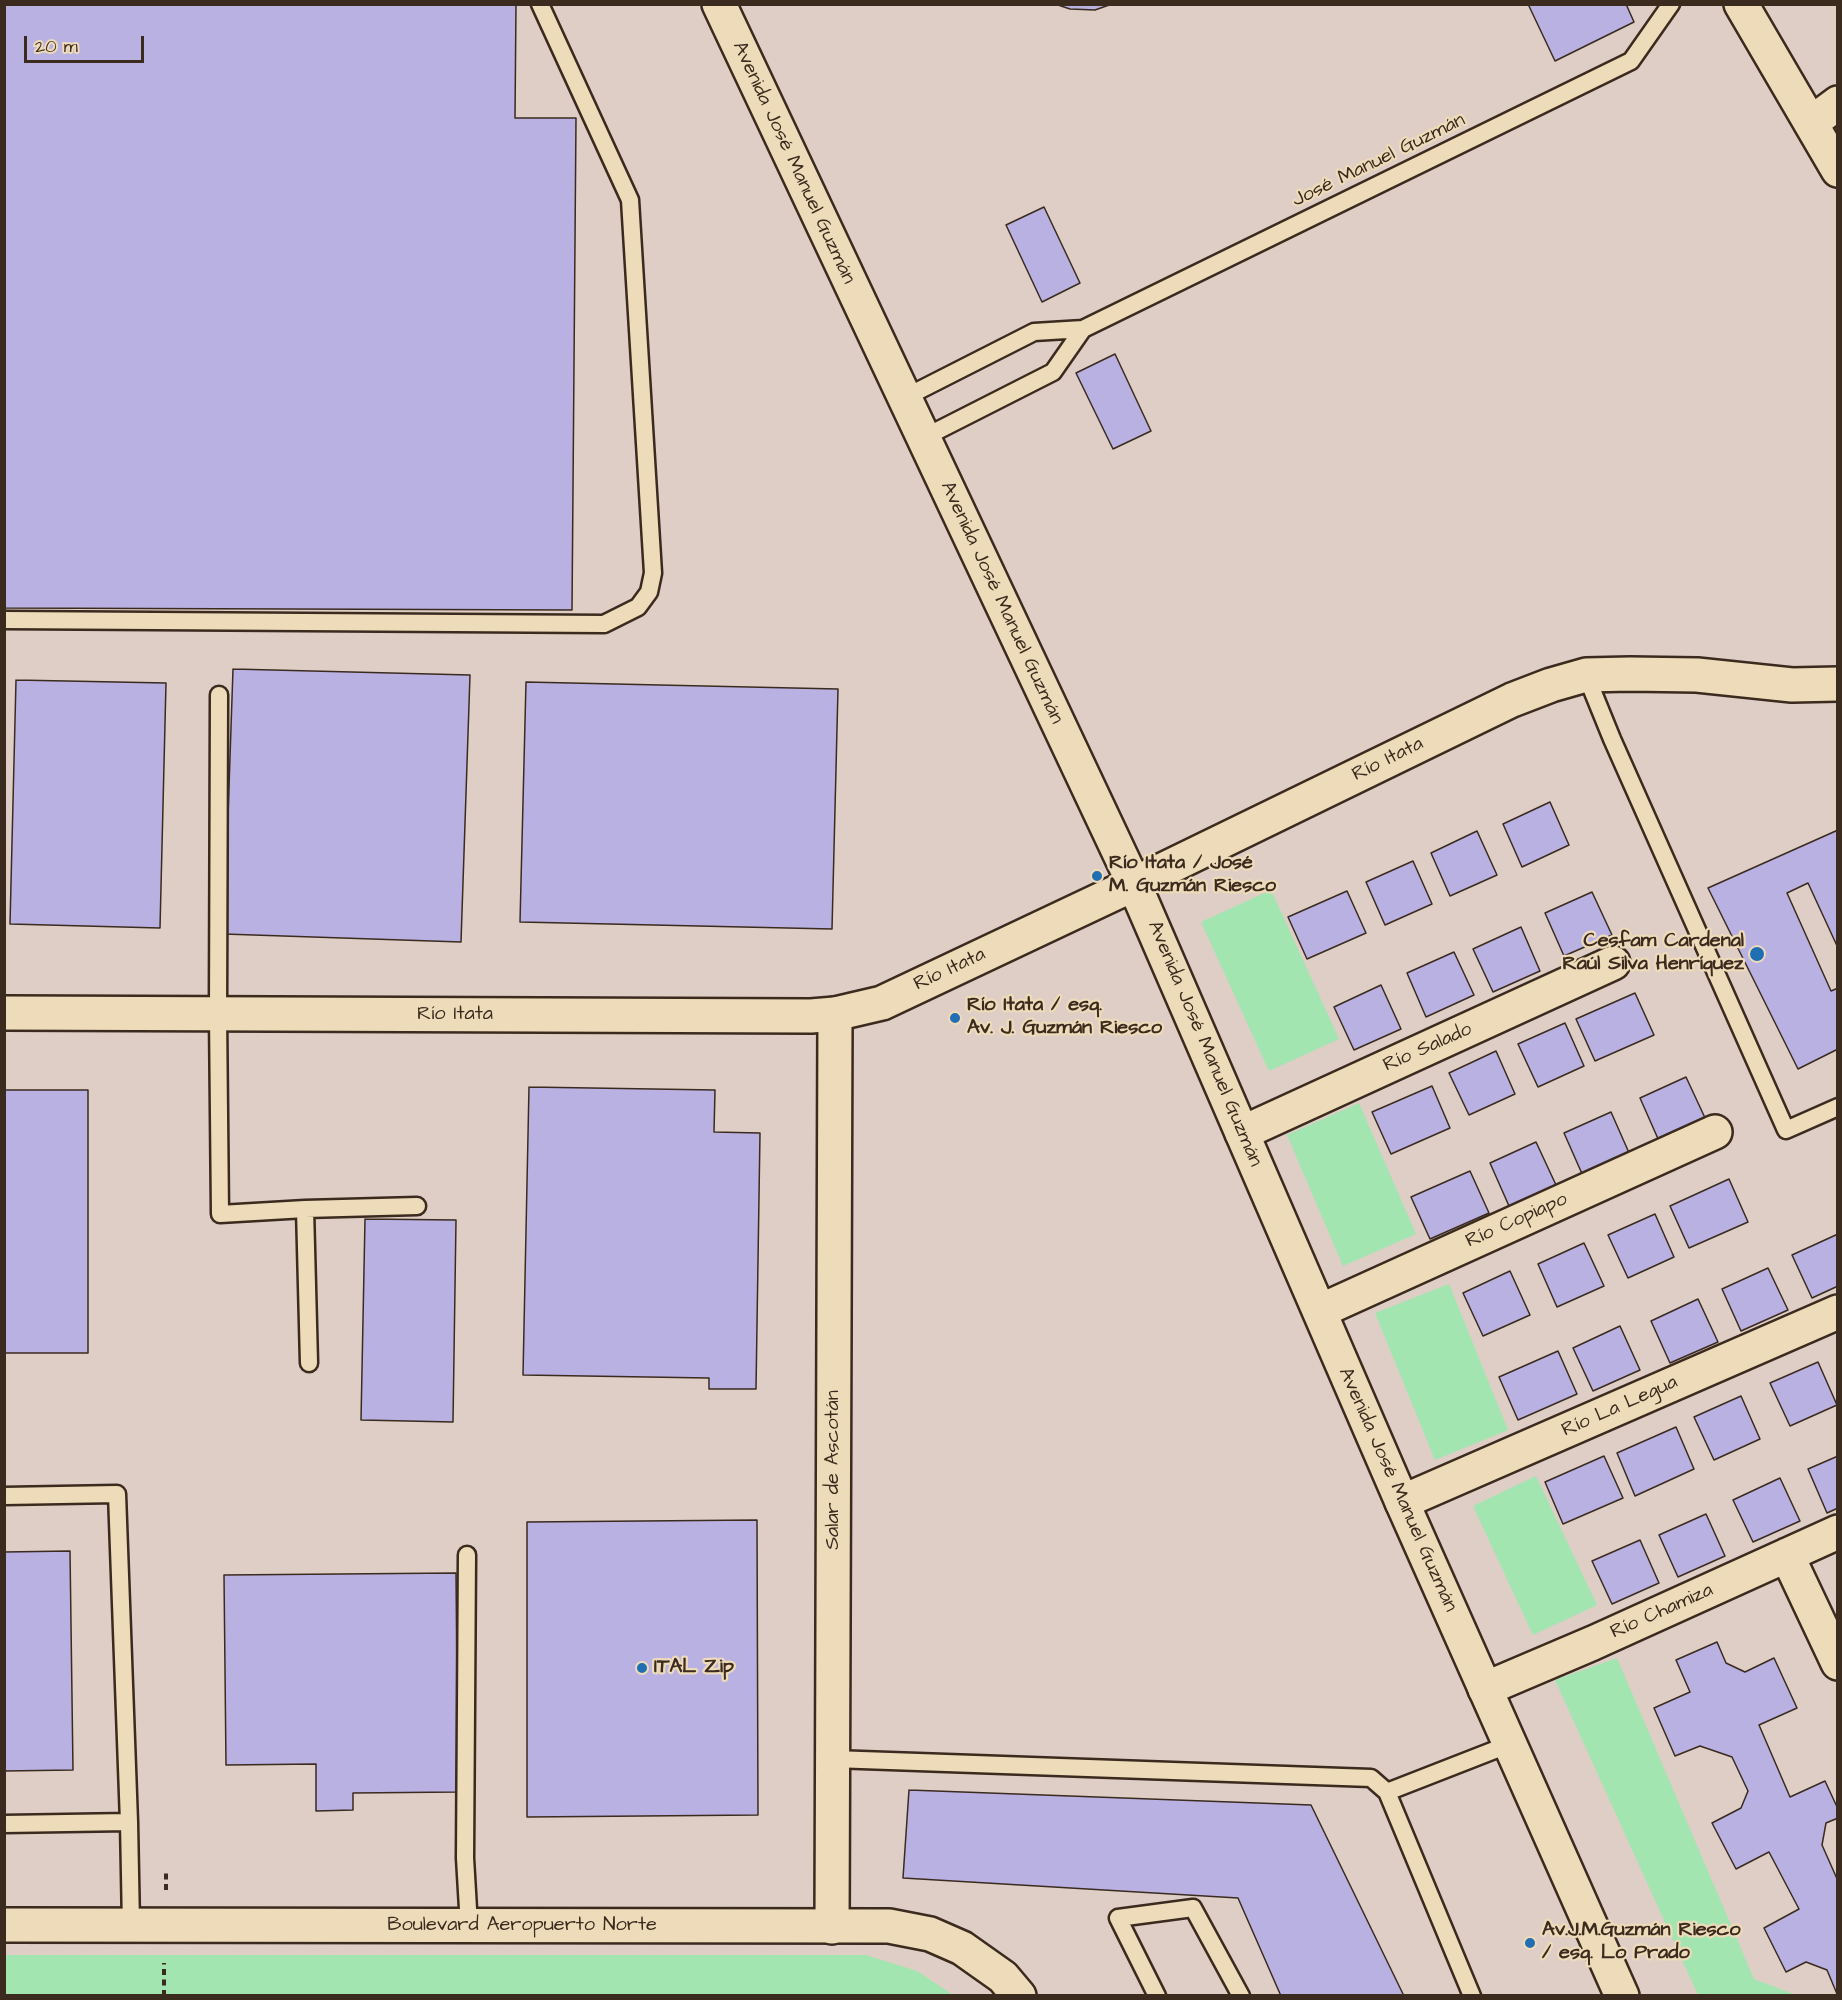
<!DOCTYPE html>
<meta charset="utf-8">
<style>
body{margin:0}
#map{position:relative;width:1842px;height:2000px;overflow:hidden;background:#decec5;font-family:"Architects Daughter",sans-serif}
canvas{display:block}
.frame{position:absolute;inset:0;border:6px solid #3b2a1e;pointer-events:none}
.scale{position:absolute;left:24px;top:36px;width:120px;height:27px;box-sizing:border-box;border:3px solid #3b2a1e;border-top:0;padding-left:8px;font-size:18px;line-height:21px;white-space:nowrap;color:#3b2a1e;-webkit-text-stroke:4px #eedbb9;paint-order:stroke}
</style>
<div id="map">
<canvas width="1842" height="2000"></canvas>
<div class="frame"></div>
<div class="scale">20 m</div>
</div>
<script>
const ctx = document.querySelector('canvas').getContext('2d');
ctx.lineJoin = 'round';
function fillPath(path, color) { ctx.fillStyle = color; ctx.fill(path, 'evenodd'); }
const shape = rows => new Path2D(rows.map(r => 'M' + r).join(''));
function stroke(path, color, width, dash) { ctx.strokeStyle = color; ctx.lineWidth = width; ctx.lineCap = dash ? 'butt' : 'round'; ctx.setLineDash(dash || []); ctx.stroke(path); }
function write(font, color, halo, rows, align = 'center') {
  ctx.font = font + ' "Architects Daughter",sans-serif'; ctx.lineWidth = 4.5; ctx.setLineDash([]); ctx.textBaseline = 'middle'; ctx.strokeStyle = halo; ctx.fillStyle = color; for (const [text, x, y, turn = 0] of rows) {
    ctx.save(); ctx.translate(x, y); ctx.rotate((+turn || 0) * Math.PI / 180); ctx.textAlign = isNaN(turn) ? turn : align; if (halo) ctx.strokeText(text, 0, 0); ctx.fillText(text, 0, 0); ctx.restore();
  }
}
const green = shape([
 [1271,890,1339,1039,1269,1071,1201,922],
 [1359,1103,1416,1234,1343,1266,1287,1135],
 [1449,1284,1508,1430,1435,1460,1375,1313],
 [1536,1476,1597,1605,1533,1635,1473,1506],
 [1617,1658,1754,1979,1796,1995,1698,1995,1555,1680],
 [5,1955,866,1955,917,1971,953,1995,5,1996]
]);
const building = shape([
 [4,4,516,4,515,118,576,118,572,610,4,608,4,4],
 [1055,4,1112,4,1095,10,1070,9,1055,4],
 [1528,4,1626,4,1634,22,1555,61,1528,4],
 [1044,207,1080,283,1042,302,1006,225,1044,207],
 [1115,354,1151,431,1113,449,1076,373,1115,354],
 [233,669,470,675,461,942,224,934,233,669],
 [16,680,166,683,160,928,10,924,16,680],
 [526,682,838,689,832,929,520,922,526,682],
 [1550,802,1569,845,1522,867,1503,824,1550,802],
 [1838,830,1838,948,1808,883,1787,893,1831,991,1838,988,1838,1049,1798,1069,1708,888,1838,830],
 [1477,831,1497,875,1450,896,1431,853,1477,831],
 [1413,861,1432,904,1385,925,1366,882,1413,861],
 [1347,891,1366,933,1307,959,1288,917,1347,891],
 [1592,892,1612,935,1564,956,1545,913,1592,892],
 [1521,927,1540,971,1493,992,1473,949,1521,927],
 [1454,952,1474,995,1426,1017,1407,973,1454,952],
 [1381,985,1401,1029,1354,1050,1334,1007,1381,985],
 [1635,993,1654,1035,1595,1061,1576,1019,1635,993],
 [1565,1023,1584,1066,1538,1087,1518,1044,1565,1023],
 [1496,1051,1515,1094,1469,1115,1449,1073,1496,1051],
 [1686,1077,1706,1120,1659,1141,1640,1098,1686,1077],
 [1432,1086,1450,1128,1391,1154,1372,1112,1432,1086],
 [529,1087,715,1090,714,1132,760,1133,756,1389,709,1389,709,1378,523,1375,529,1087],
 [4,1090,88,1090,88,1353,4,1353,4,1090],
 [1611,1112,1630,1155,1583,1176,1564,1133,1611,1112],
 [1536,1142,1556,1185,1509,1206,1490,1163,1536,1142],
 [1470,1171,1489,1213,1430,1239,1411,1197,1470,1171],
 [1729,1179,1748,1222,1689,1248,1670,1206,1729,1179],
 [1655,1214,1674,1257,1628,1278,1608,1235,1655,1214],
 [365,1219,456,1220,453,1422,361,1420,365,1219],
 [1838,1234,1838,1286,1812,1298,1792,1255,1838,1234],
 [1584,1243,1604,1286,1557,1307,1538,1264,1584,1243],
 [1768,1268,1788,1310,1741,1331,1722,1289,1768,1268],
 [1510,1271,1530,1315,1483,1336,1463,1293,1510,1271],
 [1698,1299,1718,1342,1670,1363,1651,1321,1698,1299],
 [1620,1326,1640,1370,1593,1391,1573,1348,1620,1326],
 [1558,1351,1577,1394,1518,1420,1499,1377,1558,1351],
 [1818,1362,1837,1405,1790,1426,1770,1383,1818,1362],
 [1741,1396,1760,1439,1714,1460,1694,1417,1741,1396],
 [1676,1427,1694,1469,1635,1496,1617,1453,1676,1427],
 [1604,1456,1623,1498,1563,1524,1545,1482,1604,1456],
 [1838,1456,1838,1508,1827,1513,1808,1469,1838,1456],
 [1780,1478,1800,1521,1753,1542,1733,1500,1780,1478],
 [1706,1514,1725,1556,1678,1577,1659,1535,1706,1514],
 [757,1520,758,1815,527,1817,527,1522,757,1520],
 [1640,1540,1659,1583,1612,1604,1592,1561,1640,1540],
 [70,1551,73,1770,4,1771,4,1552,70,1551],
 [456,1573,458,1792,353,1793,353,1810,316,1811,316,1764,226,1765,224,1575,456,1573],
 [1717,1642,1726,1663,1745,1672,1774,1658,1797,1708,1759,1725,1790,1797,1825,1781,1838,1809,1838,1818,1826,1823,1822,1845,1838,1881,1837,1994,1827,1970,1806,1962,1786,1972,1764,1928,1799,1909,1769,1852,1736,1869,1712,1823,1741,1808,1748,1791,1732,1757,1700,1746,1675,1756,1654,1708,1690,1692,1676,1660,1717,1642],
 [909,1790,1311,1805,1404,1996,1281,1996,1238,1898,903,1878,909,1790]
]);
const path = shape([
 [166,1890,166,1870],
 [164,1996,164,1963]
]);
const lane = shape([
 [904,398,1034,332,1083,329,1631,61,1671,4],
 [923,438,1053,372,1083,329],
 [4,620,604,624,638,607,649,592,653,573,630,200,540,4],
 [1586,675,1612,739,1786,1130,1838,1107],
 [219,695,218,1014,220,1214,305,1209,309,1363],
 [305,1209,417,1206],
 [4,1496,117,1494,129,1822,131,1925],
 [467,1555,465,1858,469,1926],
 [833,1759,1371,1778,1387,1792,1472,1996],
 [1387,1792,1510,1744],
 [4,1824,129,1822],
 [1157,1996,1118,1918,1193,1908,1241,1996]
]);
const street = shape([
 [1811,123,1838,103],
 [1242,1133,1613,963],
 [1320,1311,1715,1132],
 [1402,1502,1838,1312],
 [1787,1555,1838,1663],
 [1485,1689,1593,1643,1838,1532],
 [832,1927,835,1014]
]);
const secondary = shape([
 [719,4,1134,884,1402,1502,1622,1996],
 [1741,4,1838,170],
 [4,1013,811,1016,835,1014,882,1003,1134,884,1512,700,1551,685,1586,675,1630,674,1697,675,1792,685,1838,684],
 [4,1925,889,1926,930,1934,962,1948,1003,1977,1019,1996]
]);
const markers = [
 [1097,876,6,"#1f6fb2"],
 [1757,954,8,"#1f6fb2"],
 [955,1018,6,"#1f6fb2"],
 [642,1668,6,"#1f6fb2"],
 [1530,1943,6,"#1f6fb2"]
];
const streetNames = [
 ["José Manuel Guzmán",1379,161,-26],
 ["Avenida José Manuel Guzmán",793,163,65],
 ["Avenida José Manuel Guzmán",1001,603,65],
 ["Río Itata",1388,760,-26],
 ["Río Itata",950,970,-25],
 ["Río Itata",455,1015],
 ["Avenida José Manuel Guzmán",1204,1044,67],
 ["Río Salado",1428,1048,-24],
 ["Río Copiapo",1517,1221,-24],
 ["Río La Legua",1620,1407,-24],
 ["Salar de Ascotán",834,1470,-90],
 ["Avenida José Manuel Guzmán",1397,1490,66],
 ["Río Chamiza",1662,1612,-24],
 ["Boulevard Aeropuerto Norte",522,1926]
];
const poiNames = [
 ["Río Itata / José",1109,864],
 ["M. Guzmán Riesco",1109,887],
 ["Cesfam Cardenal",1744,942,"right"],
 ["Raúl Silva Henríquez",1744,965,"right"],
 ["Río Itata / esq.",967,1006],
 ["Av. J. Guzmán Riesco",967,1029],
 ["ITAL Zip",654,1668],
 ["Av.J.M.Guzmán Riesco",1542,1931],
 ["/ esq. Lo Prado",1542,1954]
];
fillPath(green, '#a2e5b0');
fillPath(building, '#b8b1e2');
stroke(building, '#3b2a1e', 1.5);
stroke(lane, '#3b2a1e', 21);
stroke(street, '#3b2a1e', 38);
stroke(secondary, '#3b2a1e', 38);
stroke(path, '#3b2a1e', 4, [6, 4.5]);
stroke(lane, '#eedbb9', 16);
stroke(street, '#eedbb9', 33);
stroke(secondary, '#eedbb9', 33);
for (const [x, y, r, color] of markers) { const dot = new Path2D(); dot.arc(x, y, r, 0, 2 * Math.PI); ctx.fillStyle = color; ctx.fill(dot); stroke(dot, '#eedbb9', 2); }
write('20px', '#3b2a1e', '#eedbb9', streetNames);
write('bold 20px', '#3b2a1e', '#eedbb9', poiNames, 'left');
</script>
